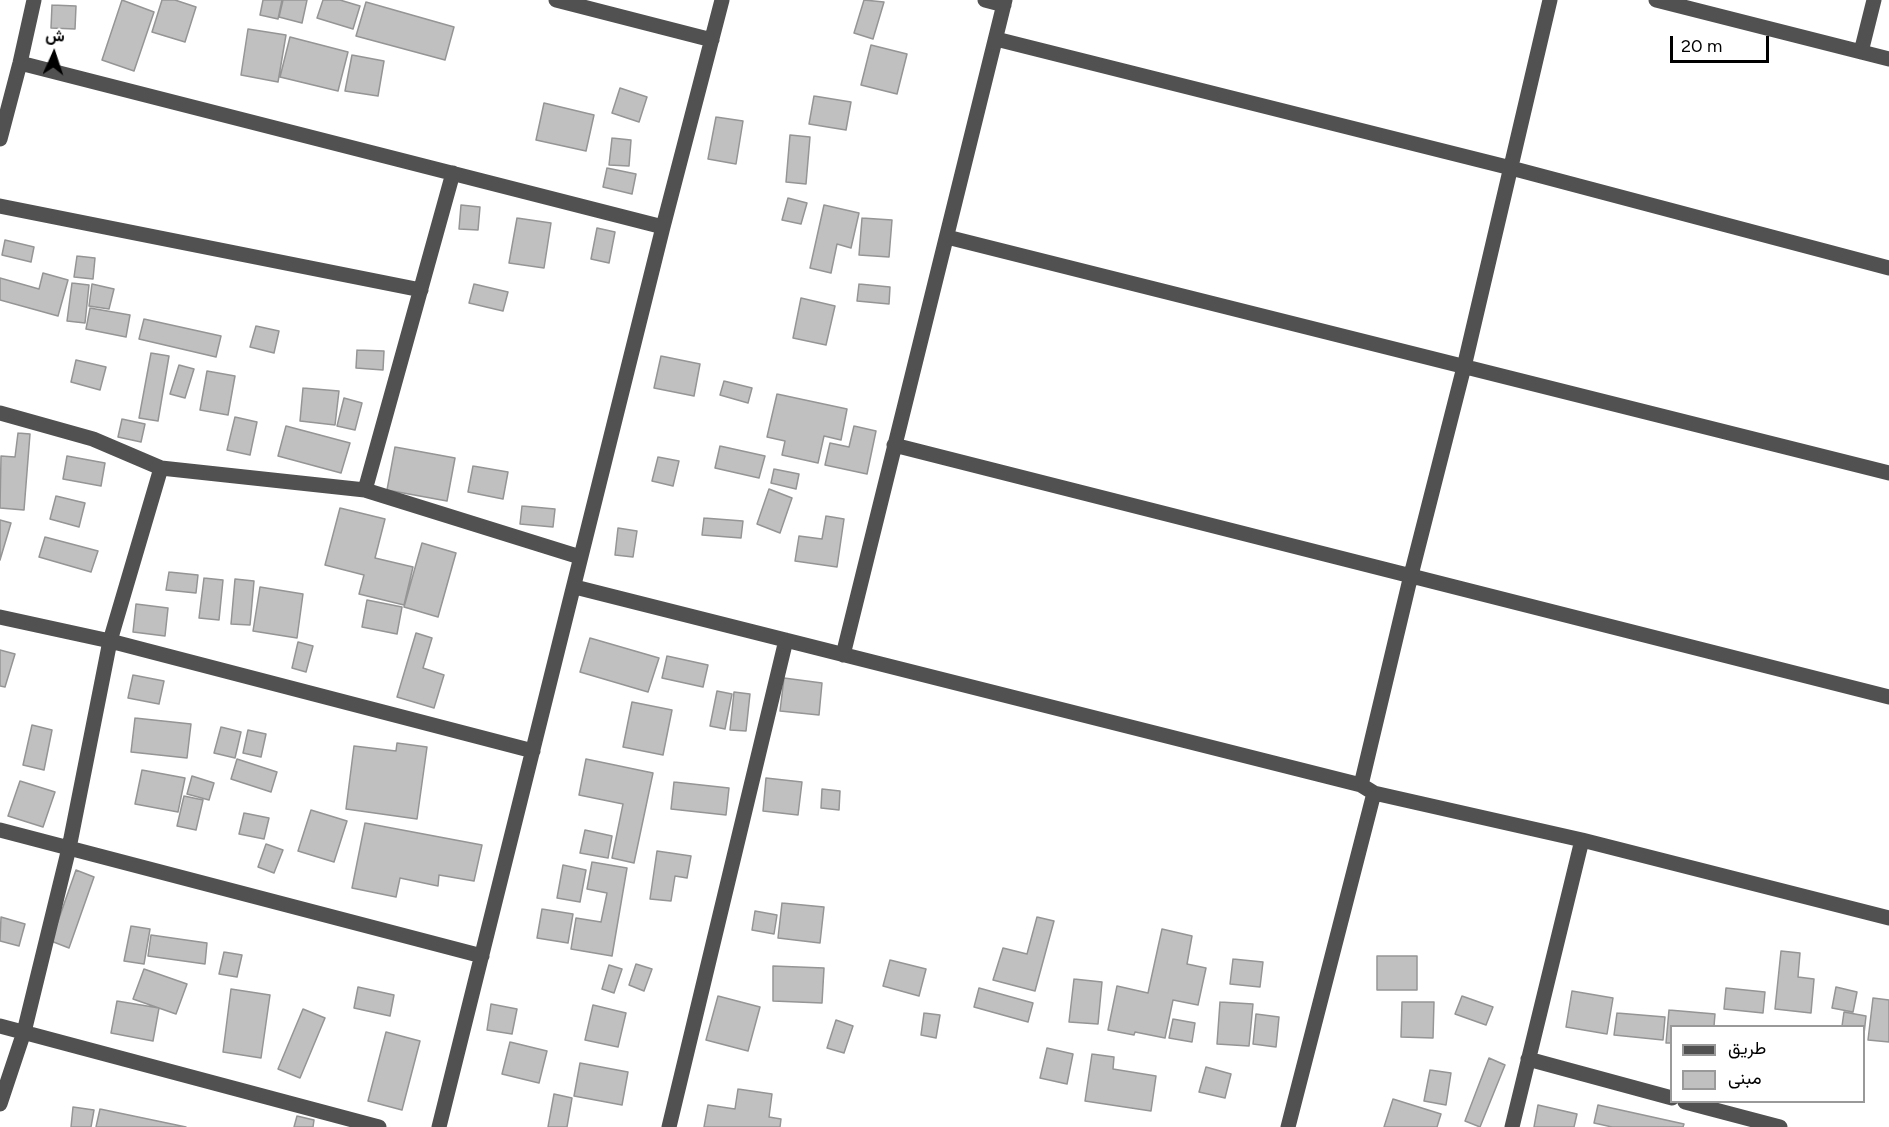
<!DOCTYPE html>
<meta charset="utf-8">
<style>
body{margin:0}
#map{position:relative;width:1889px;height:1127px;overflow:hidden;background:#fff;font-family:Figtree,Vazirmatn,sans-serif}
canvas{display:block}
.legend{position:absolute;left:1670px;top:1025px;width:195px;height:78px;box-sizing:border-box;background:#fff;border:2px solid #999;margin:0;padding:8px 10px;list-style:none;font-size:18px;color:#000}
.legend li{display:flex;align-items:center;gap:12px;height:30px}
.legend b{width:30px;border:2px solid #999}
.north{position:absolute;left:24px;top:24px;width:60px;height:60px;-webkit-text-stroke:4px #fff;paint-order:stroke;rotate:3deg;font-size:16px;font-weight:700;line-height:24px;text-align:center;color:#000}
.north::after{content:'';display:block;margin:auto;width:21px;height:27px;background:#000;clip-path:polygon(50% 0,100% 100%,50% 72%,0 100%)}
.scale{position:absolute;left:1670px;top:36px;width:99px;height:27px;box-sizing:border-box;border:3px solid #000;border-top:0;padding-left:8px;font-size:18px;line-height:21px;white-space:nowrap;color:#000;-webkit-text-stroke:4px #fff;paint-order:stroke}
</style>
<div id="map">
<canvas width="1889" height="1127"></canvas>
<ul class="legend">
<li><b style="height:8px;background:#515151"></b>طريق</li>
<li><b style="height:16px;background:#c0c0c0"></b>مبنى</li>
</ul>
<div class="north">ش</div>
<div class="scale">20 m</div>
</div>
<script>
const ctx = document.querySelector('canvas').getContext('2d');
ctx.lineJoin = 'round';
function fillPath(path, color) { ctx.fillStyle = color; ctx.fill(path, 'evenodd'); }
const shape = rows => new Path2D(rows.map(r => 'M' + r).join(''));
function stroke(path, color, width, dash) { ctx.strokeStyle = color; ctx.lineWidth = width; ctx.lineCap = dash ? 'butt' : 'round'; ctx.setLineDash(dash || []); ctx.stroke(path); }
const building = shape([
 [122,0,154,12,134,71,102,60,122,0],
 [162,0,175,0,196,7,185,42,152,32,162,0],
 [263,0,282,0,278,19,260,15,263,0],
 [283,0,307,0,302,23,279,17,283,0],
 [323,0,340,0,360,6,353,29,317,18,323,0],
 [864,0,884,2,873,39,854,33,864,0],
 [366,2,454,27,445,60,356,36,366,2],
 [52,5,76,6,75,29,51,28,52,5],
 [248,29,286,35,278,82,241,75,248,29],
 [290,37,348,52,338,91,280,77,290,37],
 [871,45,907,54,897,94,861,85,871,45],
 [352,55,384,61,378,96,345,91,352,55],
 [620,88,647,97,639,122,612,113,620,88],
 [814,96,851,102,846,130,809,124,814,96],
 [544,103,594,115,586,151,536,140,544,103],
 [716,117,743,121,736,164,708,159,716,117],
 [790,135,810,137,806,184,786,182,790,135],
 [612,138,631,140,629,166,609,165,612,138],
 [607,168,636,174,632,194,603,187,607,168],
 [788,198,807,203,801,224,782,220,788,198],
 [461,205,480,207,478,230,459,229,461,205],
 [824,205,859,213,851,248,837,244,831,273,810,268,824,205],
 [517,218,551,223,544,268,509,263,517,218],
 [862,218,892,220,889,257,859,255,862,218],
 [597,228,615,232,609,263,591,259,597,228],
 [5,240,34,247,31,262,2,255,5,240],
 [77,256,95,258,93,279,74,277,77,256],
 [43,273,68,280,58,316,0,300,0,278,39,289,43,273],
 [72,283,89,285,85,323,67,321,72,283],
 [92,284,114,289,109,309,89,306,92,284],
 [474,284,508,292,503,311,469,303,474,284],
 [859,284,890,287,889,304,857,301,859,284],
 [801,298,835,306,826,345,793,338,801,298],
 [90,308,130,315,126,337,86,329,90,308],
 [144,319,221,336,216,357,139,339,144,319],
 [256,326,279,331,274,353,250,347,256,326],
 [357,350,384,351,383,370,356,368,357,350],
 [151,353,169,356,158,421,139,418,151,353],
 [661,356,700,364,694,396,654,388,661,356],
 [76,360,106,367,100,390,71,382,76,360],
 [179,365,194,369,185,398,170,394,179,365],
 [207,371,235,376,228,415,200,410,207,371],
 [724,381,752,388,748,403,720,395,724,381],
 [303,388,339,391,335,425,300,421,303,388],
 [777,394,847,409,841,440,824,436,818,463,782,455,785,441,767,437,777,394],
 [344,398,362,403,355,430,337,426,344,398],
 [235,417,257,422,250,455,227,450,235,417],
 [122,419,145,424,141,442,118,437,122,419],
 [286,426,350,443,341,473,278,456,286,426],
 [854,426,876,431,867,474,825,465,830,443,849,447,854,426],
 [18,433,30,434,24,510,0,508,1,456,15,457,18,433],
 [720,446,765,456,759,478,715,468,720,446],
 [395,447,455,458,447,501,387,490,395,447],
 [67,456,105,463,101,486,63,479,67,456],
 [658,457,679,461,673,486,652,481,658,457],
 [473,466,508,472,503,499,468,492,473,466],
 [774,469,799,474,796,489,771,483,774,469],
 [769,489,792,498,780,533,757,524,769,489],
 [56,496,85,503,79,527,50,519,56,496],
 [522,506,555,509,553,527,520,524,522,506],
 [340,508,385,519,375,558,413,567,404,605,359,594,364,575,325,565,340,508],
 [826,516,844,519,837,567,795,561,799,536,822,539,826,516],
 [704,518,743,521,741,538,702,535,704,518],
 [0,520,11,523,0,560,0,520],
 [618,528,637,531,633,557,615,555,618,528],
 [45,537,98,551,91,572,39,557,45,537],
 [422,543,456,553,438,617,404,607,422,543],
 [169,572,198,575,196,593,166,590,169,572],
 [204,578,223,580,219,620,199,618,204,578],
 [235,579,254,581,250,625,231,624,235,579],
 [260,587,303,594,297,638,253,631,260,587],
 [367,600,402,607,397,634,362,627,367,600],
 [136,604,168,608,165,636,133,632,136,604],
 [416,633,432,638,423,668,444,675,434,708,397,697,416,633],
 [590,638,659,658,648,692,580,672,590,638],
 [298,642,313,646,306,672,292,668,298,642],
 [0,650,15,654,5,687,0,686,0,650],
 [667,656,708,665,703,687,662,678,667,656],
 [133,675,164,681,159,704,128,698,133,675],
 [784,678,822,683,819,715,780,711,784,678],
 [717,691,732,694,725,729,710,726,717,691],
 [734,692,750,694,746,731,730,730,734,692],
 [632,702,672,710,663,755,623,747,632,702],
 [135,718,191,724,187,758,131,752,135,718],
 [32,725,52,730,44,770,23,765,32,725],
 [221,727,241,732,235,758,214,753,221,727],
 [248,730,266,734,261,757,243,753,248,730],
 [397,743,427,747,417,819,346,809,354,746,396,751,397,743],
 [237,759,277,772,271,792,231,779,237,759],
 [586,759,653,773,634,863,612,858,623,804,579,795,586,759],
 [142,770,185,778,178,812,135,804,142,770],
 [192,776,214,783,209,800,187,794,192,776],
 [766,778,802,782,798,815,763,811,766,778],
 [20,781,55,792,43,827,8,816,20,781],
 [674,782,729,788,726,815,671,809,674,782],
 [822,789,840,791,839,810,821,808,822,789],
 [184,796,203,800,196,830,177,826,184,796],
 [311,810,347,821,334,862,298,851,311,810],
 [244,813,269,818,264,839,239,834,244,813],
 [365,823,482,845,474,881,439,875,438,886,400,878,396,897,352,888,365,823],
 [585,830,612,836,608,858,580,853,585,830],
 [266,844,283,850,274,873,258,867,266,844],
 [657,851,691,856,687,878,675,876,671,901,650,899,657,851],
 [592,862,627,868,612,956,571,949,576,918,601,922,607,893,587,889,592,862],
 [563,865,586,870,580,902,557,898,563,865],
 [76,870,94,877,69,948,51,941,76,870],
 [782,903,824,907,820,943,778,938,782,903],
 [542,909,573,914,568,943,537,938,542,909],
 [755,911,777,915,774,934,752,930,755,911],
 [1,917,25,924,19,946,0,941,1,917],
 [1037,917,1054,921,1035,991,993,980,1003,948,1027,954,1037,917],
 [131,926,150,929,144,964,124,961,131,926],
 [1162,929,1192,936,1187,964,1206,968,1198,1005,1173,1000,1165,1038,1135,1032,1134,1035,1108,1030,1117,986,1148,993,1162,929],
 [151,935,207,943,205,964,148,956,151,935],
 [1781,951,1800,953,1798,977,1814,979,1811,1013,1775,1009,1781,951],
 [224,952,242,955,237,977,219,974,224,952],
 [1377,956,1417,956,1417,990,1377,990,1377,956],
 [1233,959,1263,962,1260,987,1230,984,1233,959],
 [890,960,926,969,919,996,883,986,890,960],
 [636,964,652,969,644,991,629,985,636,964],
 [609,965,622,969,614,993,602,989,609,965],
 [773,966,824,968,822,1003,773,1001,773,966],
 [144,969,187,984,176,1014,133,999,144,969],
 [1074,979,1102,982,1098,1024,1069,1022,1074,979],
 [358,987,394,995,390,1016,354,1008,358,987],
 [1836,987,1857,992,1853,1012,1832,1008,1836,987],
 [979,988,1033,1003,1028,1022,974,1007,979,988],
 [1726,988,1765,992,1763,1013,1724,1009,1726,988],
 [231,989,270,995,261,1058,223,1052,231,989],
 [1572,991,1613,998,1607,1034,1566,1027,1572,991],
 [718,996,760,1007,748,1051,706,1040,718,996],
 [1462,996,1493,1007,1486,1025,1455,1014,1462,996],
 [1873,998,1889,1000,1889,1042,1868,1040,1873,998],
 [117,1001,159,1008,153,1041,111,1033,117,1001],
 [1220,1002,1253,1004,1249,1046,1217,1044,1220,1002],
 [1402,1002,1434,1002,1433,1038,1401,1037,1402,1002],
 [491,1004,517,1009,512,1034,487,1030,491,1004],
 [593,1005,626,1013,618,1047,585,1040,593,1005],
 [303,1009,325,1018,300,1078,278,1069,303,1009],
 [1669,1010,1715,1014,1714,1026,1672,1026,1672,1043,1666,1043,1669,1010],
 [1844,1012,1866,1016,1864,1034,1864,1026,1842,1026,1844,1012],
 [924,1013,940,1015,936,1038,921,1035,924,1013],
 [1617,1013,1665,1017,1663,1040,1614,1035,1617,1013],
 [1256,1014,1279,1017,1276,1047,1253,1044,1256,1014],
 [1173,1019,1195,1023,1192,1042,1169,1038,1173,1019],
 [836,1020,853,1026,844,1053,827,1048,836,1020],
 [386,1032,420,1041,402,1110,368,1101,386,1032],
 [510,1042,547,1051,539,1083,502,1074,510,1042],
 [1047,1048,1073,1054,1067,1084,1040,1078,1047,1048],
 [1092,1054,1114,1057,1113,1069,1156,1076,1151,1111,1085,1101,1092,1054],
 [1489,1058,1505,1065,1480,1127,1465,1121,1489,1058],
 [580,1063,628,1072,622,1105,574,1096,580,1063],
 [1206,1067,1231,1074,1225,1098,1199,1092,1206,1067],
 [1430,1070,1451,1073,1446,1105,1424,1101,1430,1070],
 [738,1089,772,1094,769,1117,781,1119,780,1127,704,1127,708,1105,735,1109,738,1089],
 [554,1094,572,1098,567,1127,548,1127,554,1094],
 [1393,1099,1441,1114,1437,1127,1384,1127,1393,1099],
 [1538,1105,1577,1114,1574,1127,1534,1127,1538,1105],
 [1598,1105,1684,1124,1683,1127,1612,1127,1594,1123,1598,1105],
 [73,1107,94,1110,91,1127,71,1127,73,1107],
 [100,1109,186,1127,96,1127,100,1109],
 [297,1116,314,1120,313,1127,294,1127,297,1116]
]);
const minor = shape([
 [556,0,712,40],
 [985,0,1004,5],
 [1656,0,1889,59],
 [996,39,1511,168,1889,268],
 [1861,52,1874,0],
 [20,63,663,227],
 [0,139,20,63,34,0],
 [0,206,421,290],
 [947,237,1889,473],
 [0,413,93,439,161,468,365,490,580,557],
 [894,445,1889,697],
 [365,490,453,173],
 [575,587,1361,785,1374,793,1582,840,1889,918],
 [0,617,110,641,533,751],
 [843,655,1005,0],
 [1361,785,1411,575,1464,367,1550,0],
 [0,830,482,956],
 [0,1026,379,1127],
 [1528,1059,1672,1098],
 [1685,1102,1780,1127],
 [0,1104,24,1032,69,848,110,641,161,468],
 [439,1127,663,227,722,0],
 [669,1127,786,640],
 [1288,1127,1374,793],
 [1512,1127,1582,840]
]);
fillPath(building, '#c0c0c0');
stroke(building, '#959595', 1.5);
stroke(minor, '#515151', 15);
</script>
